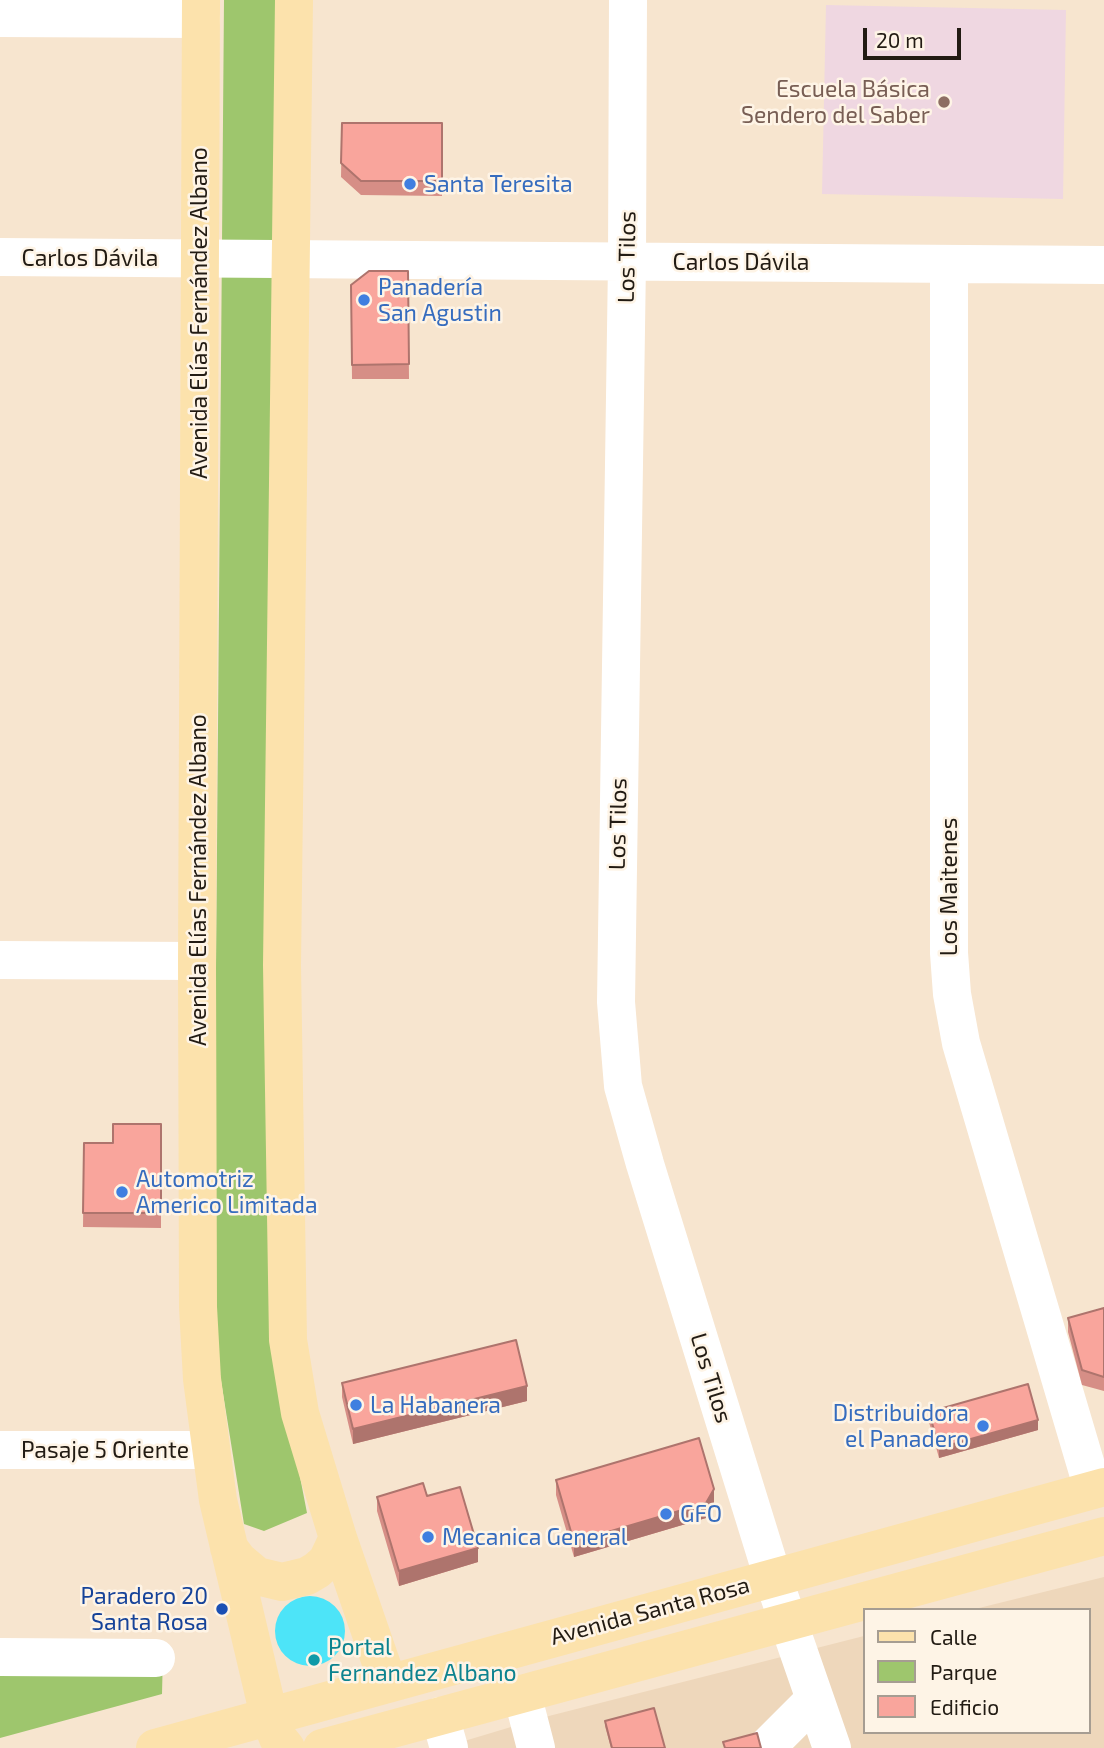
<!DOCTYPE html>
<meta charset="utf-8">
<style>
body{margin:0}
#map{position:relative;width:1104px;height:1748px;overflow:hidden;background:#f7e5cf;font-family:"Exo 2",sans-serif}
canvas{display:block}
.legend{position:absolute;left:863px;top:1608px;width:228px;height:126px;box-sizing:border-box;background:#fef4e6;border:2px solid #a69d92;margin:0;padding:9px 12px;list-style:none;font-size:21px;color:#221b13}
.legend li{display:flex;align-items:center;gap:14px;height:35px}
.legend b{width:35px;border:2px solid #a69d92}
.scale{position:absolute;left:863px;top:28px;width:98px;height:32px;box-sizing:border-box;border:4px solid #221b13;border-top:0;padding-left:9px;font-size:21px;line-height:24px;white-space:nowrap;color:#221b13;-webkit-text-stroke:5px #fef4e6;paint-order:stroke}
</style>
<div id="map">
<canvas width="1104" height="1748"></canvas>
<ul class="legend">
<li><b style="height:9px;background:#fce2ac"></b>Calle</li>
<li><b style="height:19px;background:#9ec66d"></b>Parque</li>
<li><b style="height:19px;background:#f9a59c"></b>Edificio</li>
</ul>
<div class="scale">20 m</div>
</div>
<script>
const ctx = document.querySelector('canvas').getContext('2d');
ctx.lineJoin = 'round';
function fillPath(path, color) { ctx.fillStyle = color; ctx.fill(path, 'evenodd'); }
const shape = rows => new Path2D(rows.map(r => 'M' + r).join(''));
function stroke(path, color, width, dash) { ctx.strokeStyle = color; ctx.lineWidth = width; ctx.lineCap = dash ? 'butt' : 'round'; ctx.setLineDash(dash || []); ctx.stroke(path); }
function write(font, color, halo, rows, align = 'center') {
  ctx.font = font + ' "Exo 2",sans-serif'; ctx.lineWidth = 5; ctx.setLineDash([]); ctx.textBaseline = 'middle'; ctx.strokeStyle = halo; ctx.fillStyle = color; for (const [text, x, y, turn = 0] of rows) {
    ctx.save(); ctx.translate(x, y); ctx.rotate((+turn || 0) * Math.PI / 180); ctx.textAlign = isNaN(turn) ? turn : align; if (halo) ctx.strokeText(text, 0, 0); ctx.fillText(text, 0, 0); ctx.restore();
  }
}
const built = shape([
 [1104,1577,1104,1748,441,1748,541,1718,864,1636,864,1732,1088,1732,1088,1610,971,1610]
]);
const education = shape([
 [826,5,1066,10,1063,199,822,194]
]);
const green = shape([
 [224,0,281,0,271,1327,307,1513,264,1531,244,1524,213,1331],
 [0,1650,163,1653,162,1694,0,1738]
]);
const water = shape([
 '275 1631a35 35 0 1 1 70 0a35 35 0 1 1-70 0Z'
]);
const minor = shape([
 [628,0,627,262,616,1002,623,1086,645,1164,773,1578,832,1748],
 [0,18,201,19],
 [0,257,1104,265],
 [949,264,949,953,952,994,961,1043,1093,1489],
 [0,960,197,961],
 [0,1450,210,1450],
 [0,1657,156,1658],
 [522,1694,536,1748],
 [440,1716,449,1748],
 [766,1748,815,1699]
]);
const major = shape([
 [201,0,197,961,198,1307,202,1379,218,1500,269,1716,278,1738,286,1748],
 [294,0,282,965,288,1340,300,1413,338,1538,388,1683],
 [229,1548,238,1560,257,1576,282,1582,307,1576,317,1570,327,1561,338,1538],
 [155,1748,1104,1487],
 [322,1748,1104,1536]
]);
const wall = shape([
 [342,123,442,123,442,196,361,195,341,177],
 [408,271,409,379,352,379,351,285],
 [161,1124,161,1228,83,1227,84,1143,113,1143],
 [1104,1308,1104,1391,1082,1385,1068,1332,1068,1318],
 [342,1383,527,1401,353,1444,342,1397],
 [929,1412,1038,1430,939,1458,929,1422],
 [556,1480,714,1503,706,1518,574,1557,556,1495],
 [427,1496,478,1562,399,1586,377,1511,377,1497],
 [605,1721,665,1748,611,1748,605,1726]
]);
const shadedWall = shape([
 [527,1386,527,1401,353,1444,353,1429],
 [1038,1420,1038,1430,939,1458,939,1448],
 [714,1489,714,1503,706,1518,574,1557,574,1542],
 [478,1548,478,1562,399,1586,399,1571]
]);
const building = shape([
 [342,123,442,123,442,181,361,181,341,163,342,123],
 [369,271,408,271,409,364,352,365,351,285,369,271],
 [113,1124,161,1124,161,1213,83,1213,84,1143,113,1143,113,1124],
 [1104,1308,1104,1377,1082,1370,1068,1318,1104,1308],
 [516,1340,527,1386,353,1429,342,1383,516,1340],
 [1028,1384,1038,1420,939,1448,929,1412,1028,1384],
 [699,1438,714,1489,706,1503,574,1542,556,1480,699,1438],
 [423,1483,427,1496,460,1487,478,1548,399,1571,377,1497,423,1483],
 [654,1708,665,1748,612,1748,605,1721,654,1708],
 [757,1733,761,1748,725,1748,723,1742,757,1733]
]);
const markers = [
 [944,102,7,"#8d6e63"],
 [410,184,7,"#3f7fe0"],
 [364,300,7,"#3f7fe0"],
 [122,1192,7,"#3f7fe0"],
 [356,1405,7,"#3f7fe0"],
 [983,1426,7,"#3f7fe0"],
 [666,1514,7,"#3f7fe0"],
 [428,1537,7,"#3f7fe0"],
 [222,1609,7,"#1a4fb4"],
 [314,1660,7,"#0f9aa8"]
];
const educationNames = [
 ["Escuela Básica",930,89],
 ["Sendero del Saber",930,115]
];
const shopNames = [
 ["Santa Teresita",424,184],
 ["Panadería",378,287],
 ["San Agustin",378,313],
 ["Automotriz",136,1179],
 ["Americo Limitada",136,1205],
 ["La Habanera",370,1405],
 ["Distribuidora",969,1413,"right"],
 ["el Panadero",969,1439,"right"],
 ["GFO",680,1514],
 ["Mecanica General",442,1537]
];
const streetNames = [
 ["Los Tilos",627,257,-89],
 ["Carlos Dávila",90,258],
 ["Carlos Dávila",741,262],
 ["Avenida Elías Fernández Albano",199,313,-90],
 ["Los Tilos",618,824,-89],
 ["Avenida Elías Fernández Albano",198,880,-90],
 ["Los Maitenes",949,887,-90],
 ["Los Tilos",711,1378,73],
 ["Pasaje 5 Oriente",105,1450],
 ["Avenida Santa Rosa",650,1611,-15]
];
const transitNames = [
 ["Paradero 20",208,1596],
 ["Santa Rosa",208,1622]
];
const cultureNames = [
 ["Portal",328,1647],
 ["Fernandez Albano",328,1673]
];
fillPath(built, '#eed7bb');
fillPath(education, '#efd7e1');
fillPath(green, '#9ec66d');
fillPath(water, '#4de4f8');
stroke(minor, '#fff', 38);
stroke(major, '#fce2ac', 38);
fillPath(wall, '#d68e86');
fillPath(shadedWall, '#ae746d');
fillPath(building, '#f9a59c');
stroke(building, '#ae746d', 2);
for (const [x, y, r, color] of markers) { const dot = new Path2D(); dot.arc(x, y, r, 0, 2 * Math.PI); ctx.fillStyle = color; ctx.fill(dot); stroke(dot, '#fef4e6', 2.5); }
write('23px', '#785e54', '#fef4e6', educationNames, 'right');
write('23px', '#366cbe', '#fef4e6', shopNames, 'left');
write('23px', '#221b13', '#fef4e6', streetNames);
write('23px', '#164399', '#fef4e6', transitNames, 'right');
write('23px', '#0d838f', '#fef4e6', cultureNames, 'left');
</script>
